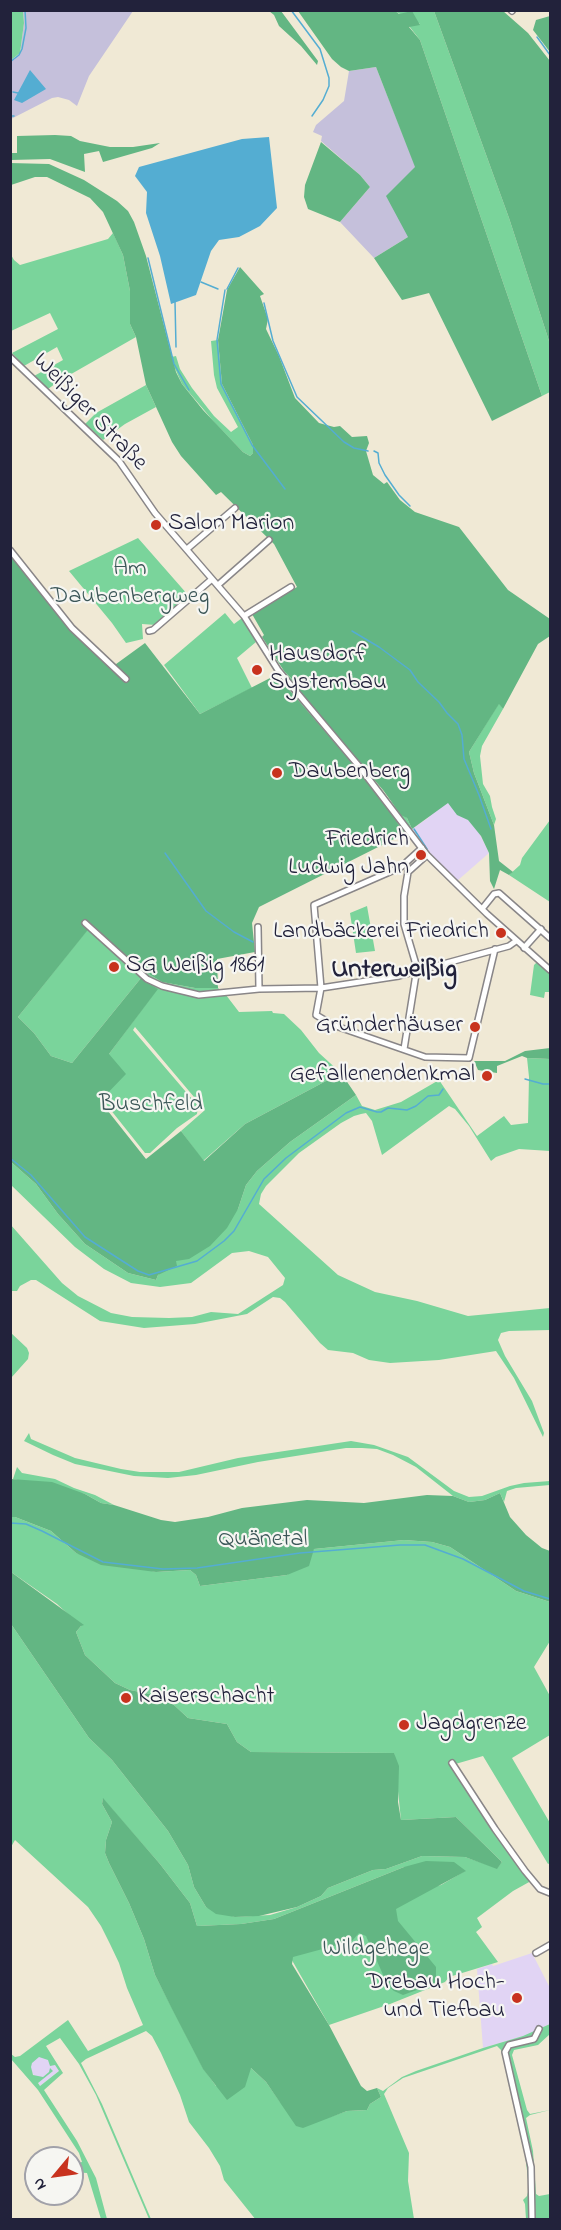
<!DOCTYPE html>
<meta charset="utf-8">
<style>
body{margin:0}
#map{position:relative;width:561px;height:2230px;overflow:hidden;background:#f0e9d5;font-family:"Indie Flower",sans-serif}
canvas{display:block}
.frame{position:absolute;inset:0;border:12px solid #22223b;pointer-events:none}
.north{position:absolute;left:24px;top:2146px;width:60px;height:60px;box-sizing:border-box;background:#f6f6f2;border:2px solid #a1a1a9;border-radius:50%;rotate:241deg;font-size:16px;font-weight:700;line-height:24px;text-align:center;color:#22223b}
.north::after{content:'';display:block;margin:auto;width:21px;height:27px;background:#c8321e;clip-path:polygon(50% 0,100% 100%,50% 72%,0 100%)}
</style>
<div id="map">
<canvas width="561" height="2230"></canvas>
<div class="frame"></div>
<div class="north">N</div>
</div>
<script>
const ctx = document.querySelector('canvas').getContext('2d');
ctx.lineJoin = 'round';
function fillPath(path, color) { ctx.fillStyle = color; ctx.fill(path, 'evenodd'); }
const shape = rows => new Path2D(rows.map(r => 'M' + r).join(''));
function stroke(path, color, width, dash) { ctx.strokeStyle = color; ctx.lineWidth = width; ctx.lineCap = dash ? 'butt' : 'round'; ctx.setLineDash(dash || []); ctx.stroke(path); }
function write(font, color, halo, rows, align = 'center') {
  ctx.font = font + ' "Indie Flower",sans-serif'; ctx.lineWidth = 4.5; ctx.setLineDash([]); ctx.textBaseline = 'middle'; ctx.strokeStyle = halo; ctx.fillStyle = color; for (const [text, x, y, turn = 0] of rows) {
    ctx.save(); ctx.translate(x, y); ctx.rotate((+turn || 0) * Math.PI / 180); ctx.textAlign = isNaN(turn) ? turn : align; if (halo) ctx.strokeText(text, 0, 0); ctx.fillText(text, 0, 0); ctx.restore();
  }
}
const built = shape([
 [453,778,489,853,457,881,431,854,412,829,428,818],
 [532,1953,550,1988,550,2024,524,2036,483,2048,477,1969,492,1964,493,1966],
 [40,2047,43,2047,59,2071,40,2086,35,2076,22,2065]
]);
const industrial = shape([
 [23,11,133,11,89,76,77,106,69,100,58,97,52,98,11,119,11,88,12,85,11,84,11,60,20,53,24,23],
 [376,67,416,168,408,237,374,258,340,222,370,187,360,175,321,141,322,136,313,132,316,125,344,101,349,71]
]);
const green = shape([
 [11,10,23,11,24,23,20,53,11,60],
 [394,11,434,11,509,218,550,344,550,392,542,396,420,40,409,26,420,24],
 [113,233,123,255,130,291,130,324,136,337,59,381,48,389,34,376,63,360,57,347,24,366,12,353,58,329,50,313,11,331,10,253,14,260,20,265,108,239],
 [218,340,222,384,253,445,253,453,250,456,243,452,215,423,182,384,173,364,171,357,176,356,180,369,192,388,214,416,231,432,238,427,217,388,214,375,211,341],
 [146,385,156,407,125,424,103,440,85,424,96,413],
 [138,538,188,595,156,625,142,624,143,639,126,643,112,623,69,571],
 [225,613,234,624,242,618,256,642,237,658,252,688,200,714,164,665],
 [284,671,298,685,297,688,303,697,362,764,390,801,407,818,412,829,406,833,401,830,383,801,346,756,279,678,274,676],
 [499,703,503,709,482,746,480,756,483,784,490,796,492,807,496,819,494,825,474,773,469,752],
 [550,820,550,902,509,875,520,865,522,858],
 [367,906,375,951,356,953,350,913],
 [91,925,147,973,162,982,195,988,218,988,226,995,239,1012,272,1011,273,1013,284,1014,301,1030,319,1053,341,1073,245,1124,203,1161,181,1131,205,1110,135,1027,133,1030,198,1106,197,1114,177,1128,150,1153,145,1153,106,1104,99,1101,109,1054,157,989,141,978,72,1063,51,1056,34,1033,18,1017],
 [537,962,550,974,550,992,545,992,544,998,530,995,534,965],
 [527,1058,550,1059,550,1151,519,1149,496,1157,491,1161,469,1126,455,1109,449,1106,382,1155,372,1121,366,1113,361,1114,354,1116,341,1123,299,1153,266,1186,261,1194,259,1204,338,1275,375,1292,417,1301,468,1316,550,1308,550,1330,509,1331,501,1333,498,1340,505,1356,532,1401,544,1433,543,1437,514,1378,496,1351,439,1360,390,1363,369,1360,353,1353,328,1350,320,1343,285,1302,280,1298,273,1297,247,1314,195,1324,144,1328,100,1321,36,1280,31,1280,20,1286,17,1291,11,1291,10,1224,62,1283,78,1296,111,1313,132,1317,169,1318,192,1317,211,1312,238,1314,283,1285,285,1278,268,1257,249,1251,232,1253,191,1283,160,1287,131,1283,104,1269,75,1247,11,1185,11,1162,36,1184,58,1214,85,1244,128,1273,156,1280,158,1275,238,1209,246,1185,257,1171,290,1142,356,1095,362,1106,375,1110,401,1102,439,1080,477,1136,504,1116,511,1125,528,1123,529,1077],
 [10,1332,27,1348,29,1353,28,1359,11,1378],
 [29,1433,31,1439,75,1458,121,1469,140,1472,179,1472,238,1458,351,1441,374,1445,408,1457,454,1491,469,1497,482,1496,510,1486,524,1483,550,1481,550,1485,516,1488,507,1491,504,1502,500,1493,485,1500,469,1502,453,1496,416,1467,393,1455,377,1449,362,1448,346,1448,258,1462,196,1475,168,1478,134,1476,75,1464,53,1455,24,1441],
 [17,1467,22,1473,55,1479,74,1488,95,1495,114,1505,101,1503,85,1494,13,1479],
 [11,1517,15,1517,51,1531,76,1553,156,1572,190,1570,196,1575,200,1586,287,1575,314,1549,404,1540,432,1542,450,1547,516,1591,550,1602,550,1641,534,1667,550,1696,550,1735,512,1758,550,1823,550,1863,548,1864,483,1756,452,1765,531,1881,513,1891,477,1918,482,1927,476,1932,498,1962,449,1977,445,1982,390,2004,329,2025,273,1927,441,1885,465,1871,404,1867,274,1919,241,1924,197,1926,190,1903,160,1864,103,1799,102,1804,112,1822,106,1840,105,1853,109,1863,129,1903,144,1939,155,1975,203,2068,216,2086,251,2068,266,2082,280,2102,327,2118,347,2111,367,2110,370,2104,381,2097,377,2088,383,2091,402,2077,416,2071,483,2048,523,2036,550,2024,550,2034,538,2045,514,2050,512,2055,527,2110,530,2114,550,2110,530,2115,526,2118,533,2151,536,2194,539,2196,550,2194,550,2219,526,2219,525,2204,523,2200,527,2196,529,2188,524,2145,501,2050,497,2046,403,2078,388,2088,384,2094,409,2153,408,2181,414,2219,256,2220,224,2180,220,2166,209,2148,189,2122,180,2095,161,2053,152,2036,146,2031,86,2059,81,2063,102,2104,151,2219,149,2219,96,2095,79,2064,60,2038,46,2046,63,2073,44,2090,77,2141,96,2178,107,2219,101,2219,87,2173,72,2172,72,2164,82,2162,79,2153,38,2090,11,2059,11,2054,15,2057,20,2056,68,2020,88,2051,143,2025,127,1988,119,1963,110,1944,101,1926,88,1907,15,1840,11,1847,11,1624,89,1738,112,1760,168,1831,188,1865,194,1887,206,1907,235,1917,270,1915,297,1907,321,1896,328,1888,373,1870,386,1869,422,1856,465,1857,497,1868,502,1862,456,1817,401,1820,394,1753,251,1752,237,1742,227,1724,188,1718,174,1705,155,1695,130,1690,115,1683,85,1655,76,1632,81,1626,57,1604,11,1572],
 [39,2057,48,2060,50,2066,55,2065,59,2071,40,2086,38,2083,53,2071,50,2068,49,2072,43,2077,33,2075,31,2067,32,2063]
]);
const forest = shape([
 [394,10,399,14,412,11,420,25,409,27,420,40,542,396,492,421,429,293,402,300,374,258,408,237,386,196,415,167,376,67,349,71,341,67,332,59,298,11],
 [269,11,281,11,318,61,317,65,301,46,279,26,274,15],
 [434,11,503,11,528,33,550,61,550,344,509,218],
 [550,16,550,52,533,30,536,20],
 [55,135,71,136,80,141,110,147,133,147,160,143,152,148,103,162,99,151,84,154,85,172,50,159,11,160,11,153,17,153,17,136],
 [321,142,360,175,370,187,340,222,308,209,304,197,305,185],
 [10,163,49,164,84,180,117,201,128,211,134,222,146,256,176,372,182,384,203,410,243,452,250,456,253,453,253,445,222,384,218,340,227,290,240,267,264,294,260,296,268,319,266,329,279,356,295,398,319,423,334,427,340,426,352,437,367,436,369,443,366,451,373,475,384,484,387,482,400,500,415,512,459,527,508,590,550,619,550,636,538,644,503,709,499,704,469,752,474,773,494,825,499,861,513,872,509,875,500,870,494,889,490,881,489,853,481,836,468,820,457,815,448,803,412,829,407,818,401,815,383,790,303,697,297,688,298,685,284,671,262,637,264,635,252,614,297,587,274,544,221,492,216,495,181,456,172,442,146,385,136,337,130,324,130,291,123,255,103,212,90,198,47,177,35,177,11,185],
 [10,554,71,629,112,667,145,643,200,714,274,676,279,678,361,773,396,820,401,830,406,833,259,907,252,923,255,952,217,959,218,988,195,988,162,982,147,973,91,926,18,1017,34,1033,51,1056,72,1063,141,978,158,989,109,1054,126,1074,100,1101,146,1159,181,1131,204,1161,245,1124,341,1073,356,1095,290,1142,257,1171,246,1185,238,1209,227,1228,210,1246,189,1259,176,1261,177,1266,158,1275,156,1280,128,1273,85,1244,58,1214,36,1184,11,1162],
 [550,1048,550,1059,527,1058,522,1056,497,1066,497,1073,478,1070,474,1061,505,1061,525,1051],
 [11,1479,52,1482,85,1494,101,1503,114,1505,161,1520,175,1522,208,1517,242,1508,307,1500,364,1503,427,1495,453,1496,469,1502,485,1500,500,1493,510,1517,526,1535,542,1548,550,1551,550,1602,516,1591,450,1547,432,1542,404,1540,314,1549,309,1566,287,1575,200,1586,196,1575,190,1570,156,1572,101,1565,76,1553,51,1531,15,1517,11,1517],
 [11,1572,84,1625,81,1626,76,1632,85,1655,115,1683,130,1690,155,1695,174,1705,188,1718,227,1724,237,1742,251,1752,394,1753,399,1766,398,1802,401,1820,456,1817,502,1862,497,1869,465,1857,422,1856,386,1869,373,1870,328,1888,321,1896,297,1907,259,1916,235,1917,216,1914,206,1907,194,1887,188,1865,168,1831,112,1760,89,1738,11,1624],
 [103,1798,160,1864,190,1903,197,1926,241,1924,274,1919,404,1867,426,1861,454,1862,466,1871,396,1909,398,1921,436,1967,436,1983,403,1995,394,1991,388,1986,366,1936,359,1933,352,1941,293,1957,292,1964,329,2025,361,2086,367,2091,377,2088,381,2097,370,2104,367,2110,347,2111,303,2128,296,2126,266,2082,251,2068,245,2087,227,2100,203,2069,172,2009,155,1975,144,1939,129,1903,109,1863,105,1853,106,1840,112,1822,102,1804]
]);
const water = shape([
 [30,70,46,89,22,103,14,100],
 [269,137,277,208,260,226,239,237,219,240,211,251,196,295,171,304,160,256,146,213,147,192,135,176,139,167,242,139]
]);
const stream = shape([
 [291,10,320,49,329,78,329,86,323,100,312,116],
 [537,37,550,55],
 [10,62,19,55,22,49,26,28,25,10],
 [13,92,18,93],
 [10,116,14,116],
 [148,258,174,364,189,390],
 [201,282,218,289],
 [227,289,238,268],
 [225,290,217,340,221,384,252,445,285,489],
 [175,302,176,347],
 [264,303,273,341,297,397,344,442,354,448,368,451],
 [374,451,378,453,379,463,385,475,399,495,410,506],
 [352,631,379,647,410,670,418,682,439,702,447,713,458,724,462,735,464,759,479,795,491,829],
 [414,829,427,849],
 [165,853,206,911,234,932,253,942],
 [525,1079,543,1084,550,1084],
 [10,1158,31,1175,85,1237,138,1271,149,1275,197,1261,224,1241,234,1231,264,1179,286,1158,346,1113,360,1107,377,1112,381,1112,388,1108,407,1110,416,1106,428,1096,439,1095,443,1089],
 [10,1523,26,1524,42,1531,103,1562,163,1569,197,1568,300,1553,400,1545,425,1545,463,1559,524,1591,550,1599]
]);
const minor = shape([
 [511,10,512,11],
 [10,357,119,461,155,513,244,616,278,670,358,765,427,855,487,914,550,970],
 [187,549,235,508],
 [10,550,72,628,126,679],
 [218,585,269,540],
 [244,616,291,587],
 [149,631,153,630,212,579],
 [422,848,401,867,314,905,321,988,316,1015,333,1025,425,1057,469,1058,495,949],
 [408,872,427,855],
 [482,909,494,894,499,893,550,938],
 [85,923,147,979,162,986,199,995,259,989,321,988,399,976,509,946,516,941],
 [258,927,259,989],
 [524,948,541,929],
 [404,1049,417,968,404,924,404,896,408,872],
 [452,1763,495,1829,525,1871,540,1889,550,1893],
 [536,1953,550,1945],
 [532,2220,531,2167,505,2052,509,2045,534,2039,539,2029]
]);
const markers = [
 [156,525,6,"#c8321e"],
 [257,670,6,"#c8321e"],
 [277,773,6,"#c8321e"],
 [421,855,6,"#c8321e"],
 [501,933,6,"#c8321e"],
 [114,967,6,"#c8321e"],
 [475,1027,6,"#c8321e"],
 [487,1076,6,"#c8321e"],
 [126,1698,6,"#c8321e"],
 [404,1725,6,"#c8321e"],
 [517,1998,6,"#c8321e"]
];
const streetNames = [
 ["Weißiger Straße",89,413,46]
];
const poiNames = [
 ["Salon Marion",168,525],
 ["Hausdorf",269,656],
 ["Systembau",269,684],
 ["Daubenberg",289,773],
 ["Friedrich",409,841,"right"],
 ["Ludwig Jahn",409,869,"right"],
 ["Landbäckerei Friedrich",489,933,"right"],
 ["SG Weißig 1861",126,967],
 ["Gründerhäuser",463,1027,"right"],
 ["Gefallenendenkmal",475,1076,"right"],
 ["Kaiserschacht",138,1698],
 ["Jagdgrenze",416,1725],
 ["Drebau Hoch-",505,1984,"right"],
 ["und Tiefbau",505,2012,"right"]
];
const parkNames = [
 ["Am",130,570],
 ["Daubenbergweg",130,598],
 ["Buschfeld",151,1106],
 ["Quänetal",263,1541],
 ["Wildgehege",376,1950]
];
const quarterNames = [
 ["Unterweißig",394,972]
];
fillPath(built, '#e1d4f4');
fillPath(industrial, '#c5c0db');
fillPath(green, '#7ad49b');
fillPath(forest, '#63b683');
fillPath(water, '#54add2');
stroke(stream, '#54add2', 1.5);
stroke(minor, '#898688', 8);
stroke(minor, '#fff', 5);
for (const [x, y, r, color] of markers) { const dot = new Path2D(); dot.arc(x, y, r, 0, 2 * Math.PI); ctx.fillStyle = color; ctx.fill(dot); stroke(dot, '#f6f6f2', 2); }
write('24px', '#22223b', '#f6f6f2', streetNames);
write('24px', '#22223b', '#f6f6f2', poiNames, 'left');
write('24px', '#3c5758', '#f6f6f2', parkNames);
write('bold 27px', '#22223b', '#f6f6f2', quarterNames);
</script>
